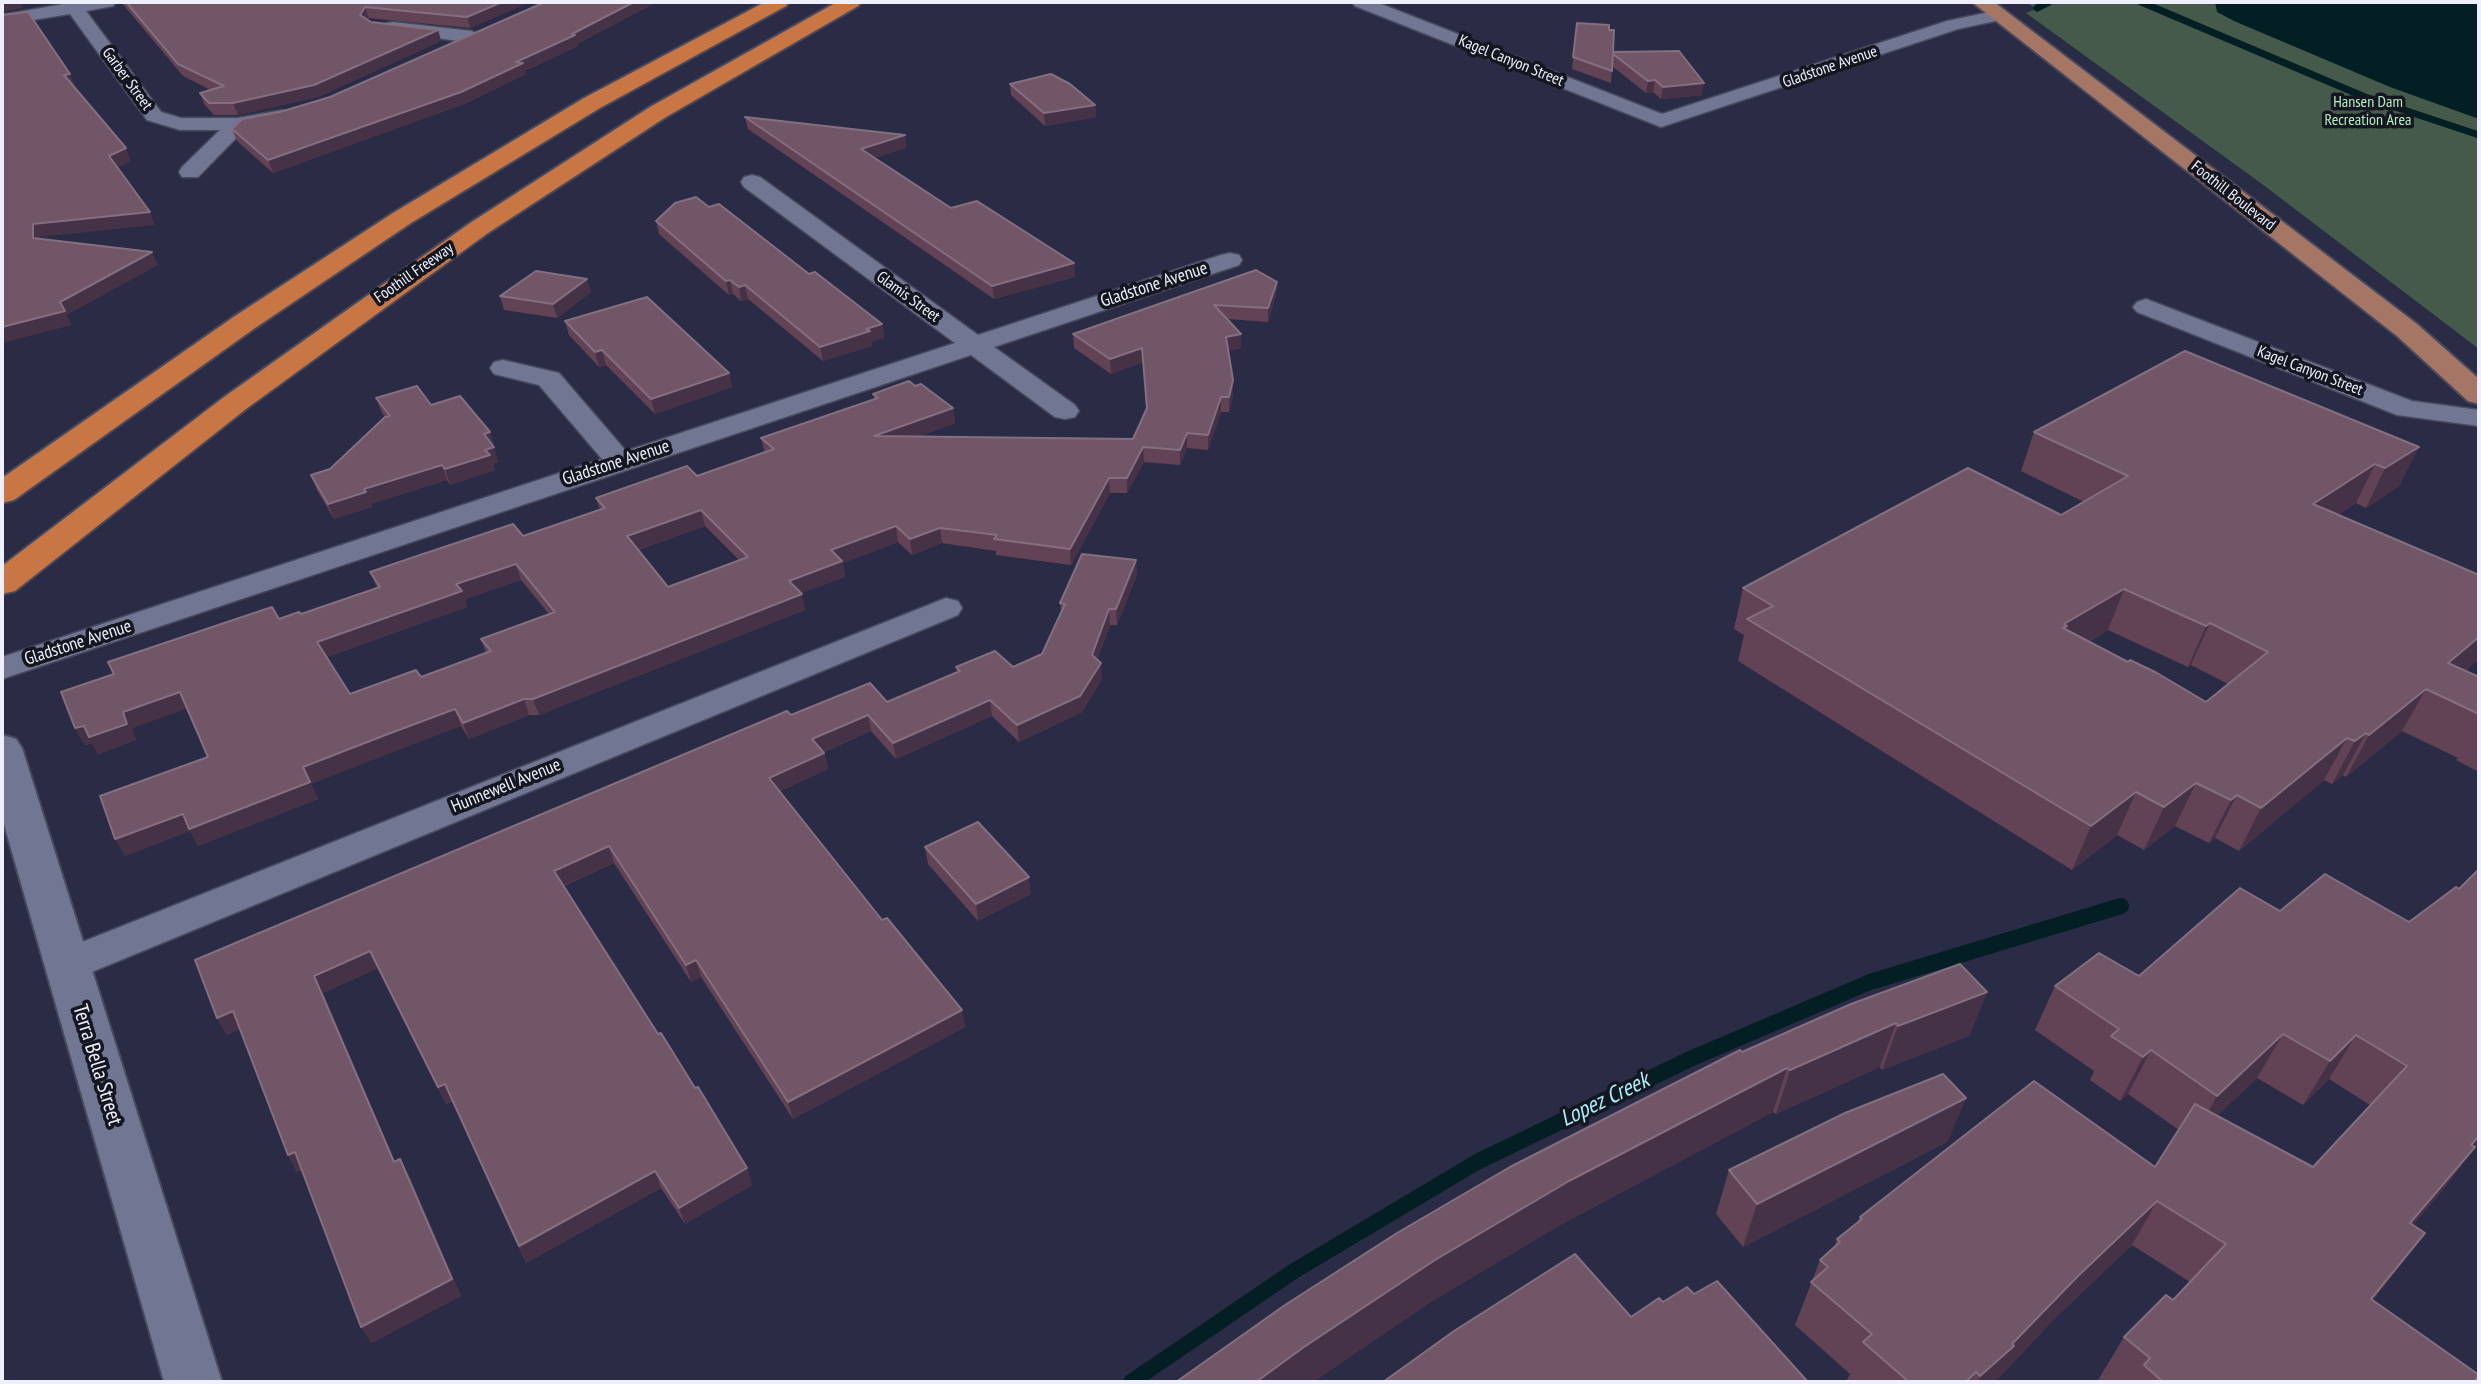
<!DOCTYPE html>
<style>
body{margin:0}
#map{position:relative;width:2481px;height:1384px;overflow:hidden;background:#292c44;font-family:"PT Sans Narrow",sans-serif}
canvas{display:block}
.frame{position:absolute;inset:0;border:4px solid #eef0fd;pointer-events:none}
</style>
<div id="map">
<canvas width="2481" height="1384"></canvas>
<div class="frame"></div>
</div>
<script>
const ctx = document.querySelector('canvas').getContext('2d');
ctx.lineJoin = 'round';
function fillPath(path, color) { ctx.fillStyle = color; ctx.fill(path, 'evenodd'); }
const shape = rows => new Path2D(rows.map(r => 'M' + r).join(''));
function stroke(path, color, width, dash) { ctx.strokeStyle = color; ctx.lineWidth = width; ctx.lineCap = dash ? 'butt' : 'round'; ctx.setLineDash(dash || []); ctx.stroke(path); }
function write(font, color, halo, rows, align = 'center') {
  ctx.font = font + ' "PT Sans Narrow",sans-serif'; ctx.lineWidth = 7; ctx.setLineDash([]); ctx.textBaseline = 'middle'; ctx.strokeStyle = halo; ctx.fillStyle = color; for (const [text, x, y, turn = 0] of rows) {
    ctx.save(); ctx.translate(x, y); ctx.rotate((+turn || 0) * Math.PI / 180); ctx.textAlign = isNaN(turn) ? turn : align; if (halo) ctx.strokeText(text, 0, 0); ctx.fillText(text, 0, 0); ctx.restore();
  }
}
const green = shape([
 [2026,2,2479,2,2479,349,2262,184,2026,13,2036,9]
]);
const water = shape([
 [2215,2,2479,2,2479,119,2390,87,2234,21,2217,12]
]);
const streamFar1 = shape([
 [2141,2,2365,97,2479,135],
 [2037,8,2049,2]
]);
const stream = shape([
 [1131,1382,1294,1271,1477,1162,1690,1059,1870,982,2121,906]
]);
const minor = shape([
 [74,2,116,2,113,6,86,11,161,112,181,118,238,118,283,110,290,112,293,116,290,120,245,129,198,177,182,177,179,172,182,167,220,130,180,130,147,120,70,14,2,25,2,15,74,2],
 [1352,2,1376,2,1662,114,1947,21,1999,10,2008,15,2005,19,1958,29,1661,127,1355,6,1352,2],
 [393,22,472,31,481,37,472,43,387,31,384,27,387,23,393,22],
 [752,175,760,177,978,335,1221,255,1230,253,1239,255,1242,260,1239,265,994,347,1075,405,1079,411,1075,417,1065,419,1055,417,971,355,2,679,2,657,602,459,539,385,494,374,490,368,494,362,503,360,559,373,626,451,955,343,744,187,741,182,744,177,752,175],
 [2146,299,2412,401,2479,410,2479,426,2397,415,2137,312,2133,307,2137,302,2146,299],
 [946,598,958,601,962,608,958,615,82,976,67,981,52,976,46,965,52,954,946,598]
]);
const tertiary = shape([
 [2,735,16,739,22,748,222,1382,164,1382,2,817,2,735]
]);
const primary = shape([
 [1972,2,1994,2,2417,324,2479,379,2479,404,2468,401,2397,336,1972,2]
]);
const motorway = shape([
 [765,2,789,2,786,6,600,108,411,223,255,328,14,500,2,503,2,478,235,316,393,213,584,98,765,2],
 [837,2,861,2,858,6,666,117,488,233,246,409,15,591,2,594,2,566,224,397,470,223,650,107,837,2]
]);
const wall = shape([
 [121,2,530,2,470,28,369,18,368,19,371,22,438,30,441,41,318,97,238,115,214,115,204,104,200,93,211,90,183,76],
 [545,2,657,2,577,44,578,46,525,71,526,74,464,104,273,173,237,141,232,129,280,112,330,97],
 [1577,23,1609,30,1613,52,1702,95,1661,99,1653,92,1646,93,1612,66,1611,83,1572,69],
 [1010,84,1095,105,1096,117,1045,126,1011,95],
 [745,117,905,135,906,148,874,158,951,208,1074,263,1075,277,994,299,748,129],
 [709,207,882,324,884,338,871,342,872,346,823,361,748,299,741,301,733,294,729,295,659,234,656,221],
 [587,279,591,292,557,318,504,310,500,296],
 [1277,282,1276,295,1268,322,1227,319,1241,348,1228,351,1233,380,1233,395,1229,412,1221,412,1208,450,1187,448,1180,465,1144,462,1127,493,1110,493,1071,565,996,555,996,551,942,543,912,555,898,542,843,563,845,577,801,593,805,610,539,715,529,715,469,739,461,726,395,750,311,784,318,799,198,846,190,831,125,856,208,757,187,708,132,728,136,740,98,754,92,743,85,745,75,728,279,619,301,614,377,588,370,572,523,536,600,510,596,498,697,476,765,453,761,438,874,399,873,394,915,386,953,408,955,423,917,437,1133,439,1146,409,1143,362,1111,374,1074,348,1073,334],
 [705,526,739,560,668,587,638,550],
 [521,580,549,614,481,639,486,653,421,677,350,694,327,657,467,607,465,599],
 [565,321,729,373,732,387,655,414,606,365,599,367,569,335],
 [376,398,431,405,490,432,498,462,493,464,495,470,450,485,447,480,371,504,372,507,334,519,317,490,311,475,330,469,385,417,382,413],
 [2034,432,2419,447,2399,486,2366,508,2356,503,2338,515,2479,575,2479,662,2476,661,2465,671,2479,677,2479,772,2456,760,2458,758,2402,731,2346,777,2343,775,2332,784,2324,780,2239,851,2215,838,2209,843,2175,826,2144,850,2117,835,2072,870,1738,661,1744,635,1734,629,1743,588,2061,515,2084,502,2021,471],
 [2108,630,2188,667,2191,665,2228,684,2206,702,2089,642],
 [1136,560,1137,575,1117,625,1110,625,1097,660,1102,679,1082,712,1019,742,992,716,896,759,871,731,824,752,828,769,780,791,882,920,962,1010,965,1027,793,1119,701,977,691,982,614,863,564,886,658,1034,747,1168,752,1185,685,1224,661,1188,526,1263,453,1101,446,1104,378,968,323,993,395,1162,400,1159,409,1176,461,1296,371,1343,302,1170,297,1172,288,1155,240,1029,227,1035,217,1018,791,715,887,702,957,672,956,667,1013,667,1042,654,1061,613,1060,603],
 [925,847,1031,894,978,921,928,864],
 [2280,911,2475,1147,2442,1191,2413,1225,2425,1233,2373,1300,2474,1382,2101,1382,2098,1380,2124,1337,2173,1300,2190,1282,2132,1245,2054,1319,1995,1382,1846,1382,1850,1374,1795,1325,1820,1260,1834,1248,1837,1239,1857,1223,1860,1217,2155,1167,2179,1130,2128,1094,2120,1101,2090,1080,2094,1071,2035,1030,2055,986,2139,976],
 [2257,1078,2303,1105,2329,1079,2370,1105,2313,1167,2217,1116],
 [1987,992,1969,1036,1882,1070,1880,1067,1776,1114,1773,1112,1560,1225,1429,1303,1313,1382,1176,1382,1742,1052],
 [1966,1098,1947,1142,1743,1247,1716,1214,1729,1170]
]);
const shadedWall = shape([
 [2,2,30,2,21,3,23,8,2,12],
 [502,2,530,2,470,28,467,17],
 [634,2,657,2,577,44,578,46,525,71,526,74,464,104,273,173,268,160,572,34],
 [365,7,369,18,363,26,360,15],
 [438,30,441,41,318,97,238,115,233,103],
 [70,74,75,85,69,87,64,75],
 [1655,80,1653,92,1646,93,1648,81],
 [1704,83,1702,95,1661,99,1663,87],
 [1095,105,1096,117,1045,126,1044,113],
 [905,135,906,148,863,161,861,149],
 [126,148,131,161,115,169,109,156],
 [150,212,155,225,39,237,39,251,33,238,33,224],
 [152,252,158,265,67,315,72,325,2,343,2,327,60,302],
 [1074,263,1075,277,994,299,992,286],
 [587,279,591,292,557,318,553,304],
 [730,280,733,294,729,295,726,281],
 [1277,282,1276,295,1268,322,1268,308],
 [745,285,748,299,741,301,739,287],
 [882,324,884,338,871,342,872,346,823,361,820,347],
 [1241,334,1241,348,1226,351,1226,337],
 [1142,348,1143,362,1111,374,1110,359],
 [602,350,606,365,599,367,595,352],
 [729,373,732,387,655,414,651,399],
 [1233,380,1233,395,1229,412,1229,397],
 [1221,397,1221,412,1208,450,1208,435],
 [953,408,955,423,877,451,874,436],
 [490,432,498,462,493,464,495,470,450,485,445,469,485,450,484,434],
 [1187,433,1187,448,1180,465,1180,450],
 [1143,447,1144,462,1127,493,1127,478],
 [2419,447,2399,486,2366,508,2385,468],
 [2375,464,2356,503,2295,544,2313,504],
 [442,465,447,480,371,504,372,507,334,519,328,504,364,489],
 [1109,478,1110,493,1071,565,1070,549],
 [701,510,705,526,631,552,627,536],
 [896,526,898,542,843,563,845,577,792,597,789,581,831,550],
 [940,528,942,543,912,555,910,539],
 [1136,560,1137,575,1117,625,1116,609],
 [516,564,521,580,465,599,467,607,324,658,317,642,456,584],
 [2124,589,2108,630,2052,664,2064,624],
 [802,594,805,610,539,715,533,699],
 [1109,609,1110,625,1093,671,1092,655],
 [2210,623,2191,665,2188,667,2206,626],
 [2479,637,2479,656,2476,661,2437,694,2448,663],
 [1101,663,1102,679,1082,712,1019,742,1017,725],
 [2426,689,2402,731,2346,777,2369,735],
 [180,692,188,708,132,728,136,740,98,754,92,743,85,745,75,728],
 [524,699,529,715,469,739,463,723],
 [990,700,992,716,896,759,893,743],
 [455,709,461,726,311,784,318,799,198,846,190,831,125,856,115,839],
 [868,715,871,731,816,755,812,739],
 [2366,733,2343,775,2332,784,2355,741],
 [2347,738,2324,780,2239,851,2261,808],
 [824,753,828,769,773,794,769,778],
 [2196,783,2175,826,2144,850,2164,807],
 [2136,792,2117,835,2072,870,2091,826],
 [2237,795,2215,838,2209,843,2231,800],
 [609,846,614,863,560,887,554,871],
 [1029,877,1031,894,978,921,976,904],
 [370,951,378,968,323,993,402,1179,394,1162,314,976],
 [696,960,701,977,691,982,686,965],
 [1987,992,1969,1036,1882,1070,1898,1026],
 [962,1010,965,1027,793,1119,788,1102],
 [233,1011,243,1028,227,1035,217,1018],
 [1896,1023,1880,1067,1776,1114,1790,1070],
 [2283,1034,2257,1078,2192,1140,2217,1096],
 [2356,1035,2329,1079,2303,1105,2330,1061],
 [2151,1050,2128,1094,2120,1101,2143,1057],
 [1787,1068,1773,1112,1560,1225,1429,1303,1313,1382,1256,1382,1304,1347,1435,1260,1569,1181],
 [445,1084,453,1100,446,1104,438,1087],
 [1966,1098,1947,1142,1743,1247,1757,1204],
 [2479,1136,2479,1142,2439,1189,2471,1145],
 [2475,1147,2442,1191,2378,1267,2410,1223],
 [295,1152,305,1168,297,1172,288,1155],
 [400,1159,409,1176,461,1296,371,1343,361,1327],
 [747,1168,752,1185,685,1224,679,1208],
 [655,1171,661,1188,526,1263,519,1246],
 [2157,1201,2132,1245,2054,1319,1995,1382,1977,1382,1980,1376,2078,1276],
 [2425,1233,2392,1276,2339,1342,2371,1299],
 [1976,1372,1970,1382,1966,1382]
]);
const building = shape([
 [126,2,502,2,467,17,365,7,360,15,371,22,438,30,314,85,233,103,209,103,200,93,224,86,178,64,126,2],
 [545,2,634,2,572,34,575,35,516,62,523,63,461,92,268,160,232,129,242,119,280,112,330,97,545,2],
 [28,12,70,74,64,75,126,148,109,156,150,212,33,224,33,238,152,252,60,302,65,311,2,327,2,15,28,12],
 [1577,23,1609,25,1609,30,1614,30,1613,52,1679,51,1704,83,1663,87,1655,80,1648,81,1613,54,1612,71,1573,57,1577,23],
 [1051,74,1070,84,1095,105,1044,113,1010,84,1051,74],
 [745,117,905,135,861,149,951,208,977,201,1074,263,992,286,745,117],
 [696,197,709,207,719,204,809,274,815,272,882,324,866,329,870,331,820,347,745,285,739,287,730,280,726,281,656,221,675,203,696,197],
 [1256,270,1277,282,1268,308,1214,305,1241,334,1226,337,1233,380,1229,397,1221,397,1208,435,1187,433,1180,450,1143,447,1127,478,1109,478,1070,549,994,539,997,535,940,528,910,539,896,526,831,550,842,561,789,581,802,594,533,699,524,699,463,723,455,709,388,734,303,767,310,782,189,829,183,814,115,839,100,796,208,757,180,692,123,712,127,724,89,737,84,726,75,728,61,692,114,674,108,662,272,607,279,619,299,612,301,614,380,587,370,572,423,554,513,524,523,536,605,508,596,498,687,466,697,476,774,449,761,438,878,398,873,394,909,381,915,386,921,384,953,408,874,436,1133,439,1147,408,1142,348,1110,359,1073,334,1256,270],
 [701,510,748,557,668,587,627,536,701,510],
 [516,564,555,612,481,639,491,651,421,677,416,670,350,694,317,642,462,591,456,584,516,564],
 [536,271,587,279,553,304,500,296,536,271],
 [647,297,729,373,651,399,602,350,595,352,565,321,647,297],
 [2185,351,2419,447,2385,468,2375,464,2313,504,2479,575,2479,637,2448,663,2479,677,2479,714,2426,689,2369,735,2366,733,2355,741,2347,738,2261,808,2237,795,2231,800,2196,783,2164,807,2136,792,2091,826,1747,619,1773,606,1743,588,1968,468,2061,515,2128,476,2034,432,2185,351],
 [2124,589,2206,626,2210,623,2268,652,2206,702,2157,673,2130,660,2128,662,2063,628,2067,626,2064,624,2124,589],
 [417,386,431,405,460,396,490,432,484,434,494,447,485,450,490,455,445,469,442,465,364,489,366,492,328,504,311,475,330,469,385,417,390,416,376,398,417,386],
 [1082,554,1136,560,1116,609,1109,609,1092,655,1101,663,1080,696,1017,725,990,700,893,743,868,715,812,739,824,753,769,778,882,920,887,918,962,1010,788,1102,696,960,686,965,609,846,554,871,658,1034,661,1033,695,1088,698,1087,747,1168,679,1208,655,1171,519,1246,445,1084,438,1087,370,951,314,976,394,1162,400,1159,452,1279,361,1327,295,1152,288,1155,233,1011,217,1018,195,960,787,711,791,715,870,683,887,702,960,671,956,667,995,651,1013,667,1042,654,1065,604,1060,603,1082,554],
 [978,822,1029,877,976,904,925,847,978,822],
 [2479,869,2479,1136,2471,1145,2475,1147,2410,1223,2425,1233,2371,1299,2479,1375,2474,1382,2163,1382,2144,1365,2150,1358,2124,1337,2166,1295,2173,1300,2226,1244,2157,1201,2078,1276,2012,1344,2014,1346,1980,1376,1976,1372,1966,1382,1909,1382,1863,1342,1872,1334,1811,1282,1828,1267,1820,1260,1840,1242,1837,1239,1862,1219,1860,1217,2034,1081,2155,1167,2195,1104,2313,1167,2407,1066,2356,1035,2330,1061,2283,1034,2217,1096,2151,1050,2143,1057,2111,1036,2119,1029,2055,986,2099,953,2139,976,2240,888,2280,911,2325,874,2409,922,2456,887,2459,889,2479,869],
 [1960,964,1987,992,1898,1026,1896,1023,1790,1070,1787,1068,1569,1181,1435,1260,1304,1347,1256,1382,1176,1382,1285,1305,1397,1233,1510,1167,1740,1050,1742,1052,1851,1004,1960,964],
 [1943,1074,1966,1098,1757,1204,1729,1170,1845,1113,1943,1074],
 [1575,1254,1631,1317,1659,1298,1663,1302,1687,1287,1694,1294,1717,1281,1808,1382,1383,1382,1454,1331,1575,1254]
]);
const farStreetnames = [
 ["Kagel Canyon Street",1511,61,22],
 ["Gladstone Avenue",1830,67,-19],
 ["Garber Street",127,79,54],
 ["Foothill Boulevard",2233,196,38],
 ["Foothill Freeway",414,273,-35],
 ["Glamis Street",908,297,36],
 ["Kagel Canyon Street",2310,371,21]
];
const farParknames = [
 ["Hansen Dam",2368,102],
 ["Recreation Area",2368,120]
];
const streetNames = [
 ["Gladstone Avenue",1154,285,-18],
 ["Gladstone Avenue",616,463,-18],
 ["Gladstone Avenue",78,643,-18],
 ["Hunnewell Avenue",506,786,-22]
];
const nearStreetnames = [
 ["Terra Bella Street",97,1065,73]
];
const nearWaternames = [
 ["Lopez Creek",1605,1100,-26]
];
fillPath(green, '#455a4a');
fillPath(water, '#041f23');
stroke(streamFar1, '#041f23', 7);
stroke(stream, '#041f23', 16);
stroke(minor, '#47495d', 3);
stroke(tertiary, '#47495d', 4);
stroke(primary, '#47495d', 4);
stroke(motorway, '#47495d', 4);
fillPath(minor, '#717692');
fillPath(tertiary, '#717692');
fillPath(primary, '#a57663');
fillPath(motorway, '#c87643');
fillPath(wall, '#624356');
fillPath(shadedWall, '#453247');
fillPath(building, '#715668');
stroke(building, '#846e7f', 2);
write('16px', '#eef0fd', '#141620', farStreetnames);
write('16px', '#b4efc3', '#141620', farParknames);
write('18px', '#eef0fd', '#141620', streetNames);
write('21px', '#eef0fd', '#141620', nearStreetnames);
write('italic 23px', '#aceffb', '#141620', nearWaternames);
</script>
